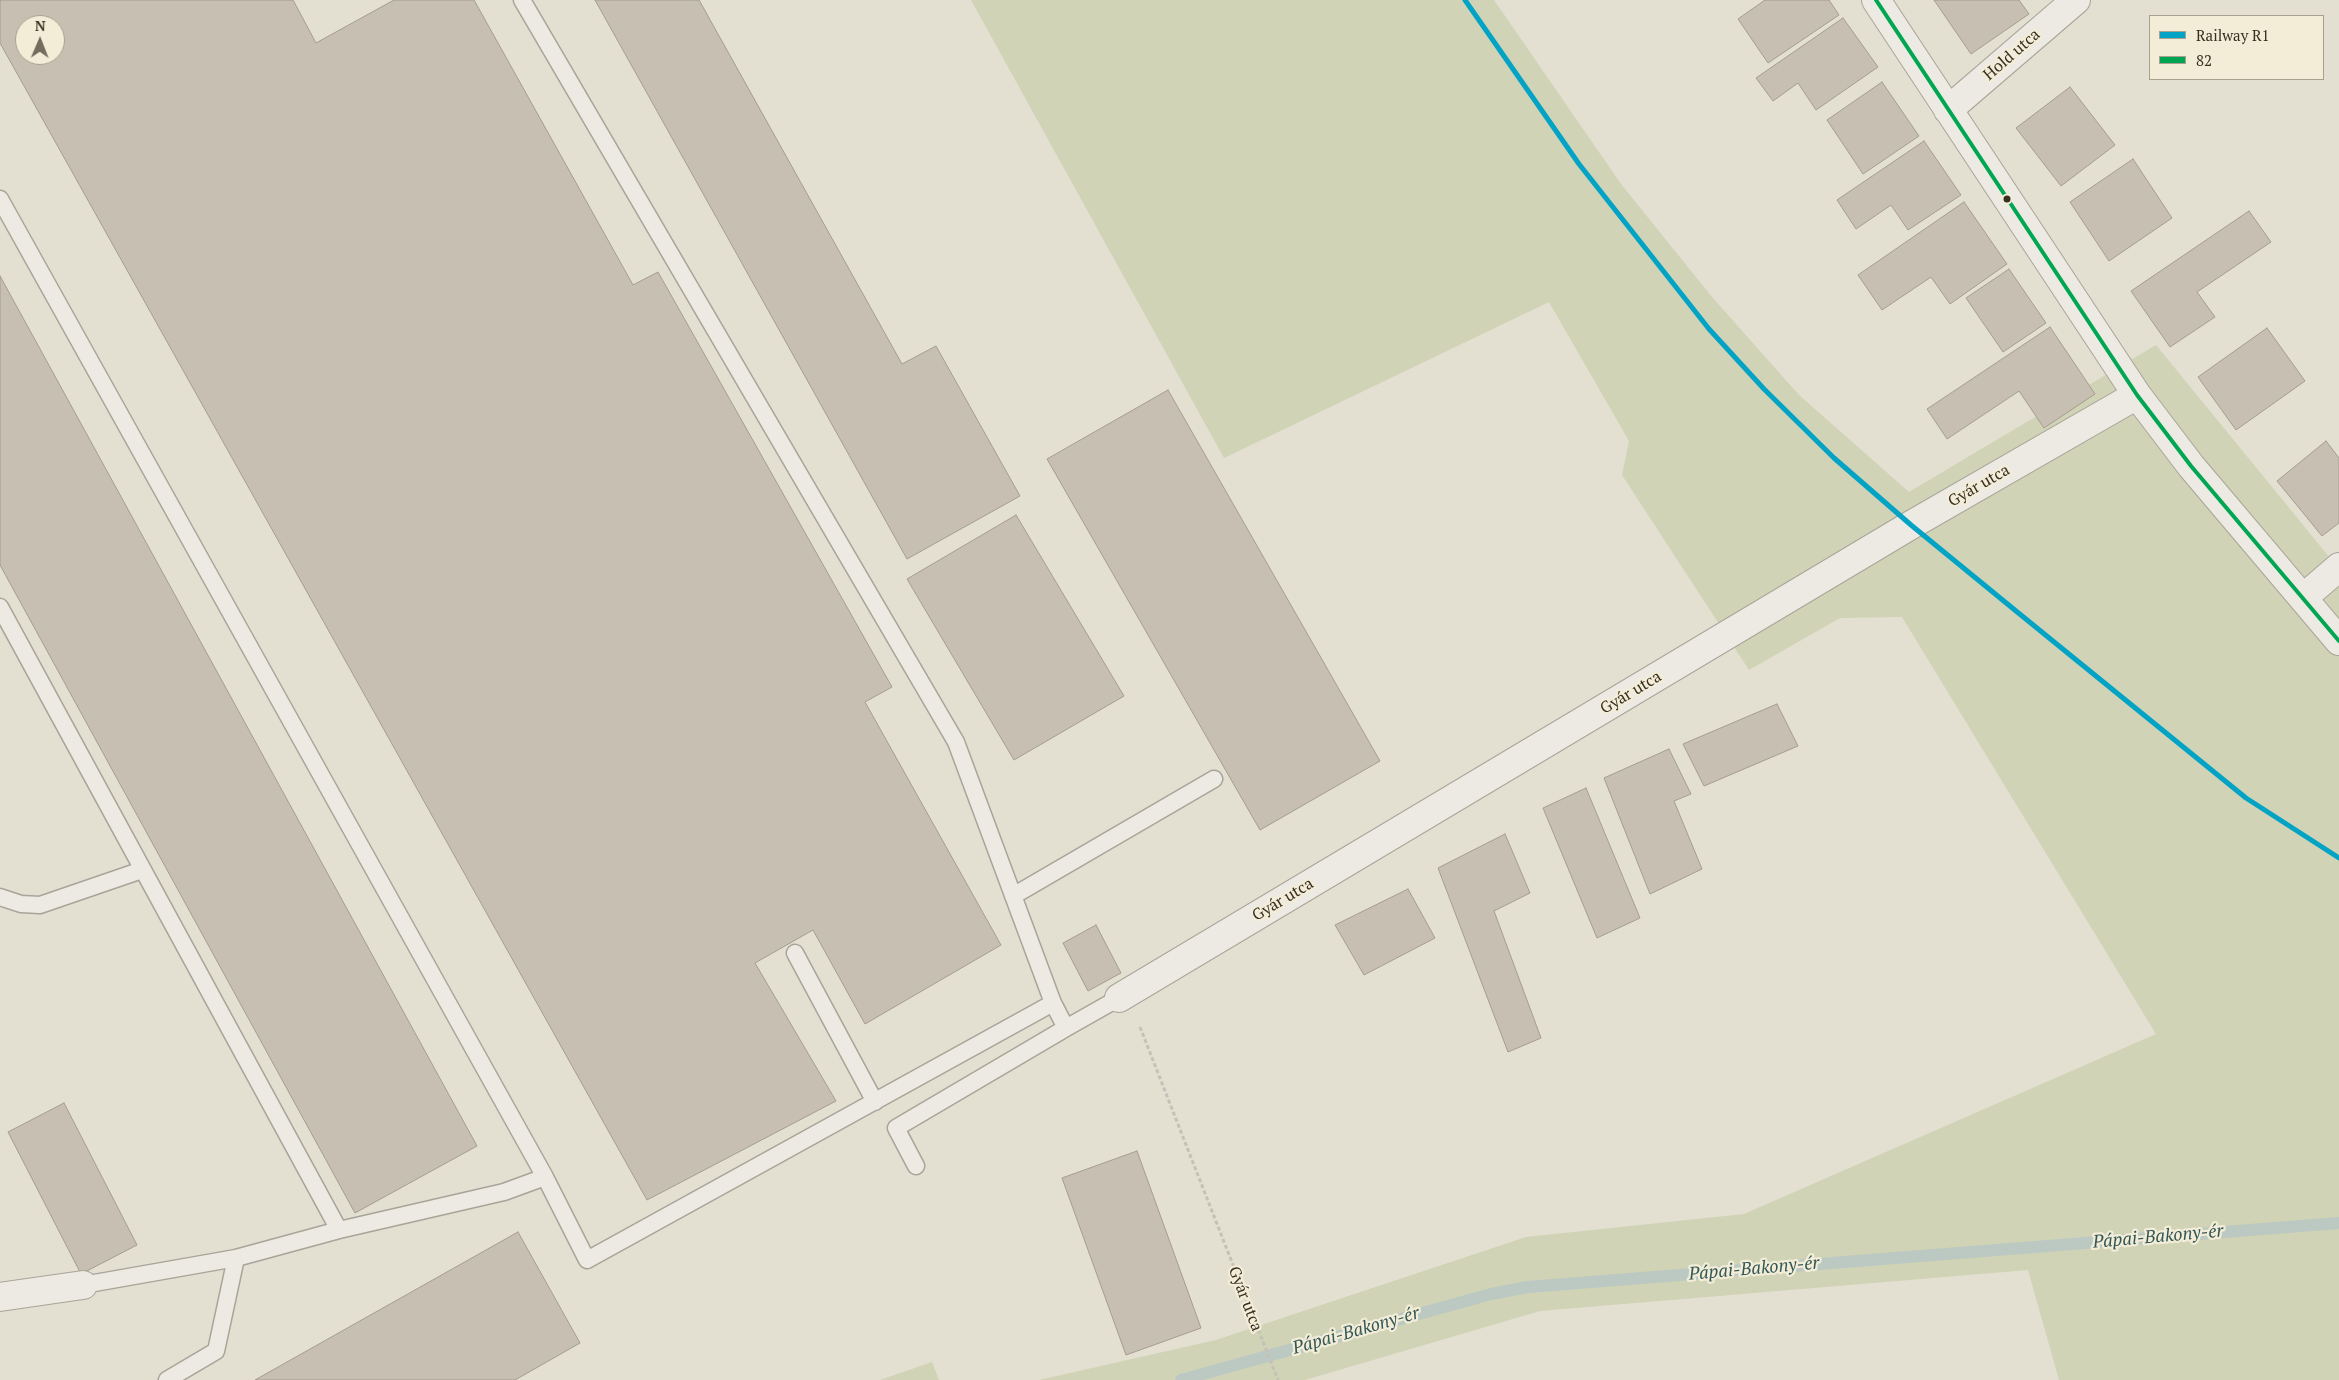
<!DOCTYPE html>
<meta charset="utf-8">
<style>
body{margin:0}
#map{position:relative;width:2339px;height:1380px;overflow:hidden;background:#e3dfd1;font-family:"PT Serif",serif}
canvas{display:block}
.legend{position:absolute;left:2149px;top:15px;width:175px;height:65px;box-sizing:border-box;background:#f3edd8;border:1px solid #a8a18f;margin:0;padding:6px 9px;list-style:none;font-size:15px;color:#382e21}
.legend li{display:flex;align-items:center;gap:10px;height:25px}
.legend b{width:25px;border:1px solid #a8a18f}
.north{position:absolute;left:15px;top:15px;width:50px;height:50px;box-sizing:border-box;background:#f3edd8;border:1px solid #a8a18f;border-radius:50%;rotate:1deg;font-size:14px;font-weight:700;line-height:20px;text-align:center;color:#382e21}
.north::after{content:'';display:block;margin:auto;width:18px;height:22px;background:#746c5f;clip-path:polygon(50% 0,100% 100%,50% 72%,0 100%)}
</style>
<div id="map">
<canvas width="2339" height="1380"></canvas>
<ul class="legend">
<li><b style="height:6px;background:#03a3c5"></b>Railway R1</li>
<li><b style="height:6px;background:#00a651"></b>82</li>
</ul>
<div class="north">N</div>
</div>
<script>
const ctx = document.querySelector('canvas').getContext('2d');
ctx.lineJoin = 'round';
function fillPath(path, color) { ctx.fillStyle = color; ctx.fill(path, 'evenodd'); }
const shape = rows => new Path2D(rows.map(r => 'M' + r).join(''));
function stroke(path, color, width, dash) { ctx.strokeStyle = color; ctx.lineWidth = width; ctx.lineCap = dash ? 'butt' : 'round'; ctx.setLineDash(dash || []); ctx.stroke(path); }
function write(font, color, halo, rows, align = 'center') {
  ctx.font = font + ' "PT Serif",serif'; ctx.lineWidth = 4.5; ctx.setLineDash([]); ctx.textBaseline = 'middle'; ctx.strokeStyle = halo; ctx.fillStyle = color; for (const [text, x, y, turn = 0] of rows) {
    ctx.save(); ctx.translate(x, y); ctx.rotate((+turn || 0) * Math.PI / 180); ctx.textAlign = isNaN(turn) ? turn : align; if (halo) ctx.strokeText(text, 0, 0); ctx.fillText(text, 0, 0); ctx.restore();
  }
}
const green = shape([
 [971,0,1494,0,1621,184,1712,297,1799,395,1909,492,2156,345,2339,569,2339,1380,2059,1380,2028,1270,1540,1311,1305,1380,1039,1380,1216,1340,1526,1237,1744,1214,2156,1034,1902,617,1840,618,1749,670,1622,475,1629,441,1549,302,1224,458],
 [932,1362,939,1380,880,1380]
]);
const stream = shape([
 [1181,1380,1491,1294,1528,1287,2339,1223]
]);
const building = shape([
 [0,0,293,0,316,43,394,0,474,0,633,285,658,272,892,687,865,702,1001,945,865,1024,813,930,755,963,836,1101,647,1200,0,43,0,0],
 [25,25,55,25,55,55,25,55,25,25],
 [595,0,699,0,902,364,936,346,1020,496,907,559,595,0],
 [1765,0,1829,0,1839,15,1768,63,1738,19,1765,0],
 [1934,0,2019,0,2029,14,1971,54,1934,0],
 [1843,18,1878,67,1816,110,1798,83,1773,101,1756,78,1843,18],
 [1882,82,1919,136,1863,174,1827,120,1882,82],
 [2070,87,2115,145,2061,186,2016,128,2070,87],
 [1924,141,1961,195,1908,230,1891,205,1856,229,1837,200,1924,141],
 [2133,159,2172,218,2109,261,2070,202,2133,159],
 [1964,202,2007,264,1950,304,1931,277,1882,310,1858,275,1964,202],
 [2249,211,2271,242,2197,292,2215,317,2170,347,2131,291,2249,211],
 [2009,269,2046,323,2003,352,1966,298,2009,269],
 [0,276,477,1146,355,1213,0,565,0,276],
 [2050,327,2095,394,2044,428,2019,391,1947,439,1927,409,2050,327],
 [2267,328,2305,381,2236,430,2198,377,2267,328],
 [1168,390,1380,761,1260,830,1047,459,1168,390],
 [2326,441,2339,458,2339,523,2322,536,2277,481,2326,441],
 [1016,515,1124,696,1014,760,907,579,1016,515],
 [1777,704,1798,746,1704,786,1683,744,1777,704],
 [1669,749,1691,794,1674,801,1702,869,1650,894,1604,778,1669,749],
 [1586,788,1640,918,1597,938,1543,808,1586,788],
 [1505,834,1530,893,1494,911,1541,1038,1508,1052,1438,868,1505,834],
 [1408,889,1435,938,1364,975,1335,925,1408,889],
 [1096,925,1121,973,1088,991,1063,943,1096,925],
 [64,1103,137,1245,81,1274,8,1132,64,1103],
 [1137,1151,1201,1328,1126,1355,1062,1178,1137,1151],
 [518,1232,580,1343,515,1380,255,1380,518,1232]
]);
const path = shape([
 [1140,1027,1278,1380]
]);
const lane = shape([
 [522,0,956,742,1053,1003],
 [0,199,545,1177,587,1260,1053,1003,1066,1028,1119,998],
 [0,607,339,1230],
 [1013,896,1214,779],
 [0,897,21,904,40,905,142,870],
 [795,953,875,1102],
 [916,1166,896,1128,1066,1028],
 [83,1285,236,1258,339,1230,504,1192,545,1177],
 [167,1380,216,1351,236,1258]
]);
const street = shape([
 [1876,0,2137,395,2191,466,2339,641],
 [1948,110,2076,0],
 [2303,598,2339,567],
 [1119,998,1911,525,2137,395],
 [0,1297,83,1285]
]);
const bus1 = shape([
 [1876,0,2137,395,2191,466,2339,641]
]);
const rail1 = shape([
 [1465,0,1579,164,1709,329,1764,389,1834,458,1911,525,2016,611,2246,798,2339,858]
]);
const markers = [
 [2007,199,4.5,"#382e21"]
];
const streetNames = [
 ["Hold utca",2012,55,-41],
 ["Gyár utca",1979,486,-30],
 ["Gyár utca",1631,693,-31],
 ["Gyár utca",1283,900,-31],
 ["Gyár utca",1245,1299,69]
];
const waterNames = [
 ["Pápai-Bakony-ér",2158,1237,-5],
 ["Pápai-Bakony-ér",1754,1269,-5],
 ["Pápai-Bakony-ér",1356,1331,-16]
];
fillPath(green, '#d0d3b5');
stroke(stream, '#bbc9c2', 12);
fillPath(building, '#c7bfb2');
stroke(building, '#a49c90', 1);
stroke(lane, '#a9a499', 19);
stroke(street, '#a9a499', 30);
stroke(path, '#c5c1b8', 3, [4, 2.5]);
stroke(lane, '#eceae2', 16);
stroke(street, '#eceae2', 28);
stroke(bus1, '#00a651', 4);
stroke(rail1, '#03a3c5', 5);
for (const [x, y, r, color] of markers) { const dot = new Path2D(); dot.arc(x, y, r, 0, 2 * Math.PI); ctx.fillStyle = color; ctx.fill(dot); stroke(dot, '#f3edd8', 2); }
write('16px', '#382e21', '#f3edd8', streetNames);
write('italic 18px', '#325757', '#f3edd8', waterNames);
</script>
